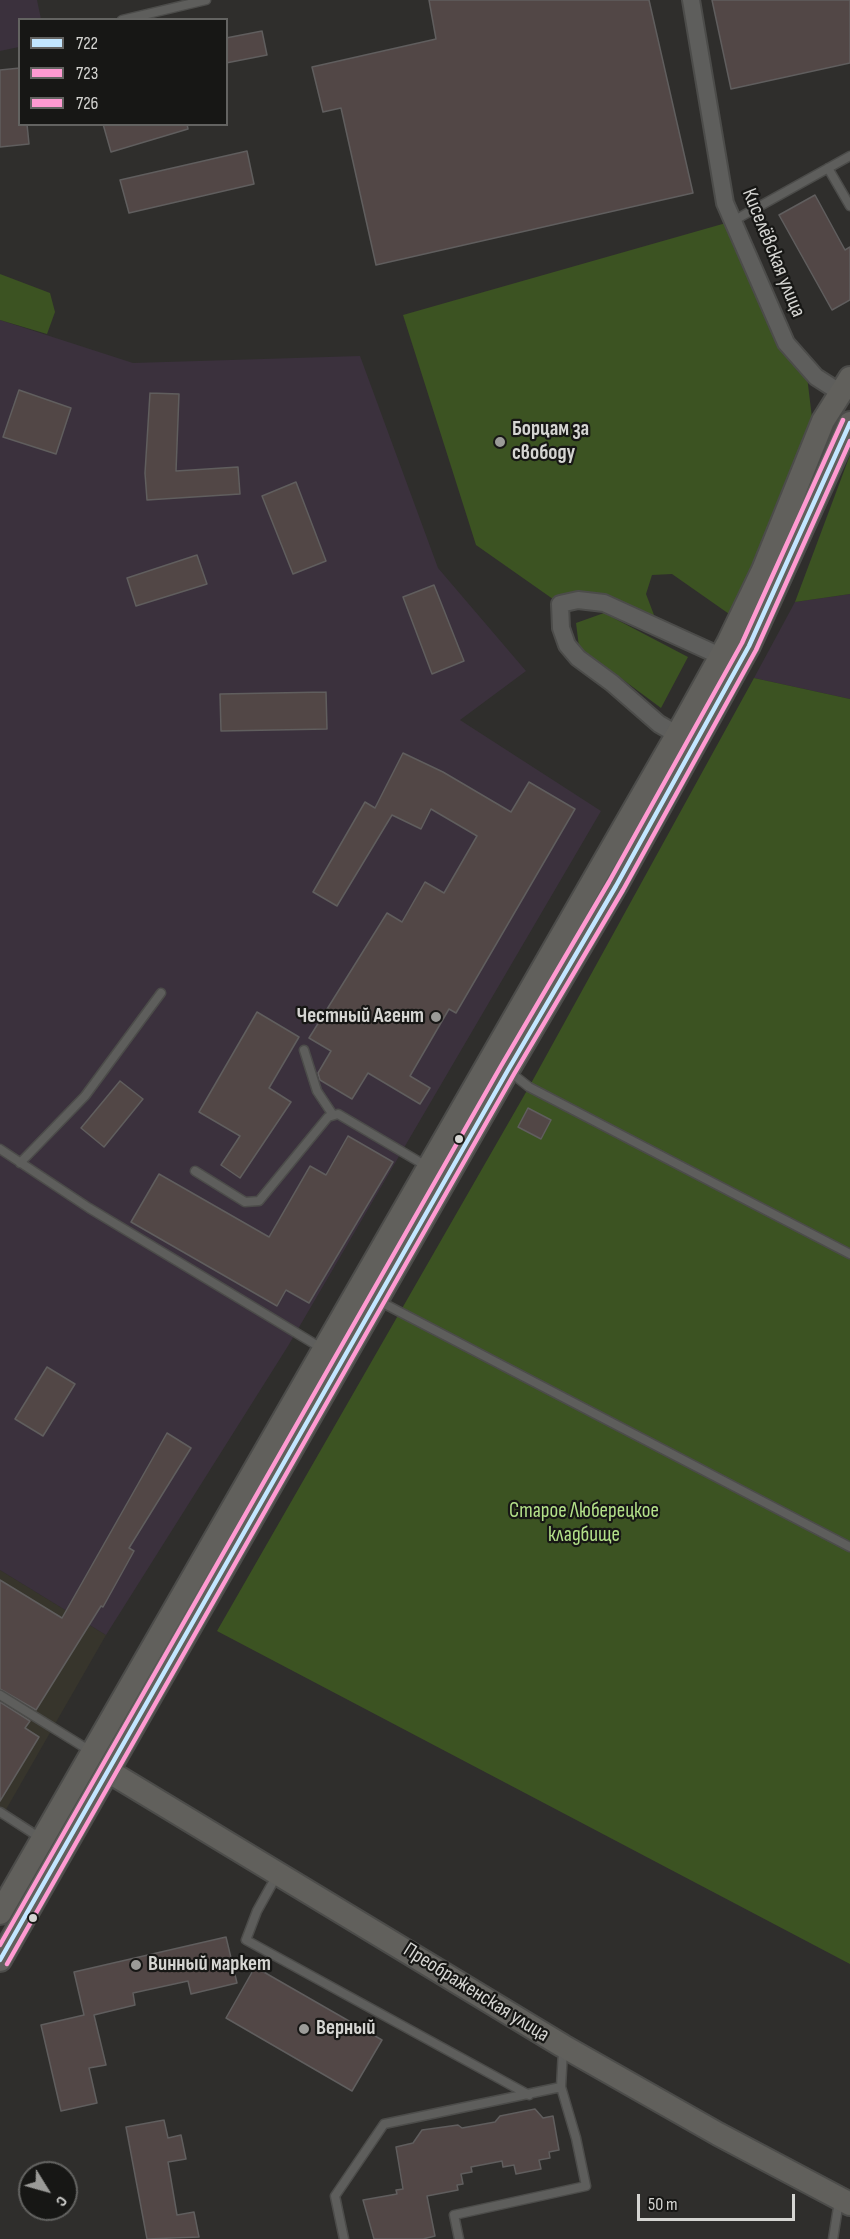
<!DOCTYPE html>
<meta charset="utf-8">
<style>
body{margin:0}
#map{position:relative;width:850px;height:2239px;overflow:hidden;background:#2f2e2c;font-family:"Sofia Sans Condensed",sans-serif}
canvas{display:block}
.legend{position:absolute;left:18px;top:18px;width:210px;height:108px;box-sizing:border-box;background:#171715;border:2px solid #636361;margin:0;padding:8px 10px;list-style:none;font-size:18px;color:#d5d5d2}
.legend li{display:flex;align-items:center;gap:12px;height:30px}
.legend b{width:30px;border:2px solid #636361}
.north{position:absolute;left:18px;top:2161px;width:60px;height:60px;box-sizing:border-box;background:#171715;border:2px solid #636361;border-radius:50%;rotate:127deg;font-size:16px;font-weight:700;line-height:24px;text-align:center;color:#d5d5d2}
.north::after{content:'';display:block;margin:auto;width:21px;height:27px;background:#9b9b98;clip-path:polygon(50% 0,100% 100%,50% 72%,0 100%)}
.scale{position:absolute;left:637px;top:2194px;width:158px;height:27px;box-sizing:border-box;border:3px solid #d5d5d2;border-top:0;padding-left:8px;font-size:18px;line-height:21px;white-space:nowrap;color:#d5d5d2;-webkit-text-stroke:4px #171715;paint-order:stroke}
</style>
<div id="map">
<canvas width="850" height="2239"></canvas>
<ul class="legend">
<li><b style="height:8px;background:#c2e6ff"></b>722</li>
<li><b style="height:8px;background:#ff9ad2"></b>723</li>
<li><b style="height:8px;background:#ff9ad2"></b>726</li>
</ul>
<div class="north">С</div>
<div class="scale">50 m</div>
</div>
<script>
const ctx = document.querySelector('canvas').getContext('2d');
ctx.lineJoin = 'round';
function fillPath(path, color) { ctx.fillStyle = color; ctx.fill(path, 'evenodd'); }
const shape = rows => new Path2D(rows.map(r => 'M' + r).join(''));
function stroke(path, color, width, dash) { ctx.strokeStyle = color; ctx.lineWidth = width; ctx.lineCap = dash ? 'butt' : 'round'; ctx.setLineDash(dash || []); ctx.stroke(path); }
function write(font, color, halo, rows, align = 'center') {
  ctx.font = font + ' "Sofia Sans Condensed",sans-serif'; ctx.lineWidth = 4.5; ctx.setLineDash([]); ctx.textBaseline = 'middle'; ctx.strokeStyle = halo; ctx.fillStyle = color; for (const [text, x, y, turn = 0] of rows) {
    ctx.save(); ctx.translate(x, y); ctx.rotate((+turn || 0) * Math.PI / 180); ctx.textAlign = isNaN(turn) ? turn : align; if (halo) ctx.strokeText(text, 0, 0); ctx.fillText(text, 0, 0); ctx.restore();
  }
}
const built = shape([
 [0,1570,106,1635,0,1820]
]);
const industrial = shape([
 [0,0,37,0,41,19,20,20,19,47,0,51],
 [0,320,133,363,360,356,438,568,526,671,460,720,601,811,288,1346,106,1635,0,1570],
 [850,594,850,699,754,678,795,602]
]);
const green = shape([
 [733,221,806,368,813,426,732,616,672,574,652,575,646,594,654,615,644,621,604,603,560,604,476,545,403,315],
 [0,274,50,293,55,312,47,334,0,320],
 [850,455,850,594,795,602],
 [604,613,688,657,661,708,579,647,576,623],
 [754,678,850,699,850,1964,217,1631,529,1087]
]);
const building = shape([
 [429,0,649,0,693,193,376,265,341,108,323,112,312,67,436,39,429,0],
 [712,0,850,0,850,63,731,89,712,0],
 [262,31,267,55,226,63,226,38,262,31],
 [20,68,20,124,27,124,29,144,0,147,0,70,20,68],
 [103,124,187,124,188,129,111,152,103,124],
 [247,151,254,184,129,213,120,180,247,151],
 [815,195,845,250,850,247,850,300,832,310,779,215,815,195],
 [19,390,71,408,56,454,3,437,19,390],
 [150,393,179,394,176,471,238,467,240,494,147,500,145,473,150,393],
 [296,482,326,561,293,574,262,496,296,482],
 [197,555,207,584,136,606,127,578,197,555],
 [434,585,464,661,432,674,403,597,434,585],
 [326,692,327,729,221,731,220,694,326,692],
 [403,753,443,772,511,812,529,782,575,809,456,1013,449,1009,410,1076,430,1088,420,1104,368,1073,352,1099,320,1080,318,1073,331,1051,309,1038,387,913,402,922,425,882,444,893,477,836,431,809,421,829,392,815,337,906,313,892,365,802,375,808,403,753],
 [257,1012,299,1037,269,1088,291,1102,240,1178,221,1165,240,1136,199,1112,257,1012],
 [120,1081,143,1099,104,1147,81,1128,120,1081],
 [528,1108,551,1120,541,1139,518,1127,528,1108],
 [348,1136,393,1162,309,1303,286,1290,277,1306,131,1222,159,1174,269,1237,310,1166,326,1175,348,1136],
 [47,1367,75,1384,43,1436,15,1419,47,1367],
 [167,1433,191,1448,129,1548,134,1551,103,1607,101,1606,36,1710,0,1689,0,1580,62,1618,167,1433],
 [0,1702,30,1721,25,1728,39,1737,0,1801,0,1702],
 [226,1937,237,1983,191,1994,188,1981,133,1993,135,2005,94,2015,106,2065,89,2068,97,2103,61,2111,41,2025,84,2015,74,1972,226,1937],
 [255,1967,382,2040,352,2091,226,2018,255,1967],
 [535,2109,543,2118,553,2116,559,2150,549,2152,550,2158,539,2160,541,2169,516,2174,514,2165,503,2167,502,2161,471,2167,472,2172,461,2174,463,2184,457,2185,458,2190,427,2196,435,2236,423,2239,374,2239,363,2200,397,2194,396,2190,403,2189,396,2147,413,2143,422,2130,458,2125,462,2128,495,2122,500,2116,535,2109],
 [164,2120,168,2138,181,2135,186,2159,168,2162,177,2215,194,2212,199,2237,147,2239,126,2127,164,2120]
]);
const lane = shape([
 [122,20,206,0],
 [828,168,850,206],
 [733,221,850,156],
 [304,1050,317,1091,333,1115],
 [510,1072,529,1087,850,1254],
 [0,1149,89,1208,323,1349],
 [20,1163,85,1096,161,993],
 [195,1171,245,1202,259,1201,328,1117,338,1114,428,1167],
 [377,1300,850,1547],
 [0,1695,92,1752],
 [0,1812,42,1839],
 [277,1875,257,1911,246,1940,529,2095],
 [344,2239,335,2196,384,2124,561,2087],
 [459,2239,454,2215,586,2186,576,2138,561,2087,563,2050],
 [833,2239,839,2201]
]);
const street = shape([
 [691,0,725,203,786,343,816,377,841,393],
 [685,739,659,724,612,683,578,658,567,645,561,628,560,604,578,600,604,603,729,660]
]);
const secondary = shape([
 [108,1771,563,2046,718,2134,850,2204],
 [0,1913,677,735,728,643,763,570,823,421,850,378],
 [0,1960,508,1070,616,886,749,646,850,423]
]);
const bus1 = shape([
 [0,1960,508,1070,616,886,749,646,850,423]
]);
const bus2 = shape([
 [7,1964,514,1074,623,890,756,650,850,441]
]);
const bus3 = shape([
 [0,1945,501,1066,609,882,742,643,843,420]
]);
const markers = [
 [500,442,6,"#9b9b98"],
 [436,1017,6,"#9b9b98"],
 [459,1139,5,"#d5d5d2"],
 [33,1918,5,"#d5d5d2"],
 [136,1965,6,"#9b9b98"],
 [304,2029,6,"#9b9b98"]
];
const streetNames = [
 ["Киселёвская улица",773,253,68],
 ["Преображенская улица",476,1993,32]
];
const poiNames = [
 ["Борцам за",512,430],
 ["свободу",512,454],
 ["Честный Агент",424,1017,"right"],
 ["Винный маркет",148,1965],
 ["Верный",316,2029]
];
const parkNames = [
 ["Старое Люберецкое",584,1512],
 ["кладбище",584,1536]
];
fillPath(built, '#37352c');
fillPath(industrial, '#3b313d');
fillPath(green, '#3c5322');
fillPath(building, '#524746');
stroke(building, '#605e5e', 1.5);
stroke(lane, '#4c4c4a', 11);
stroke(street, '#4c4c4a', 20);
stroke(secondary, '#4c4c4a', 26);
stroke(lane, '#5e5e5c', 8);
stroke(street, '#5e5e5c', 16);
stroke(secondary, '#61605c', 22);
stroke(bus1, '#c2e6ff', 4.5);
stroke(bus2, '#ff9ad2', 4.5);
stroke(bus3, '#ff9ad2', 4.5);
for (const [x, y, r, color] of markers) { const dot = new Path2D(); dot.arc(x, y, r, 0, 2 * Math.PI); ctx.fillStyle = color; ctx.fill(dot); stroke(dot, '#171715', 2); }
write('21px', '#d5d5d2', '#171715', streetNames);
write('bold 21px', '#d5d5d2', '#171715', poiNames, 'left');
write('21px', '#b3e089', '#171715', parkNames);
</script>
